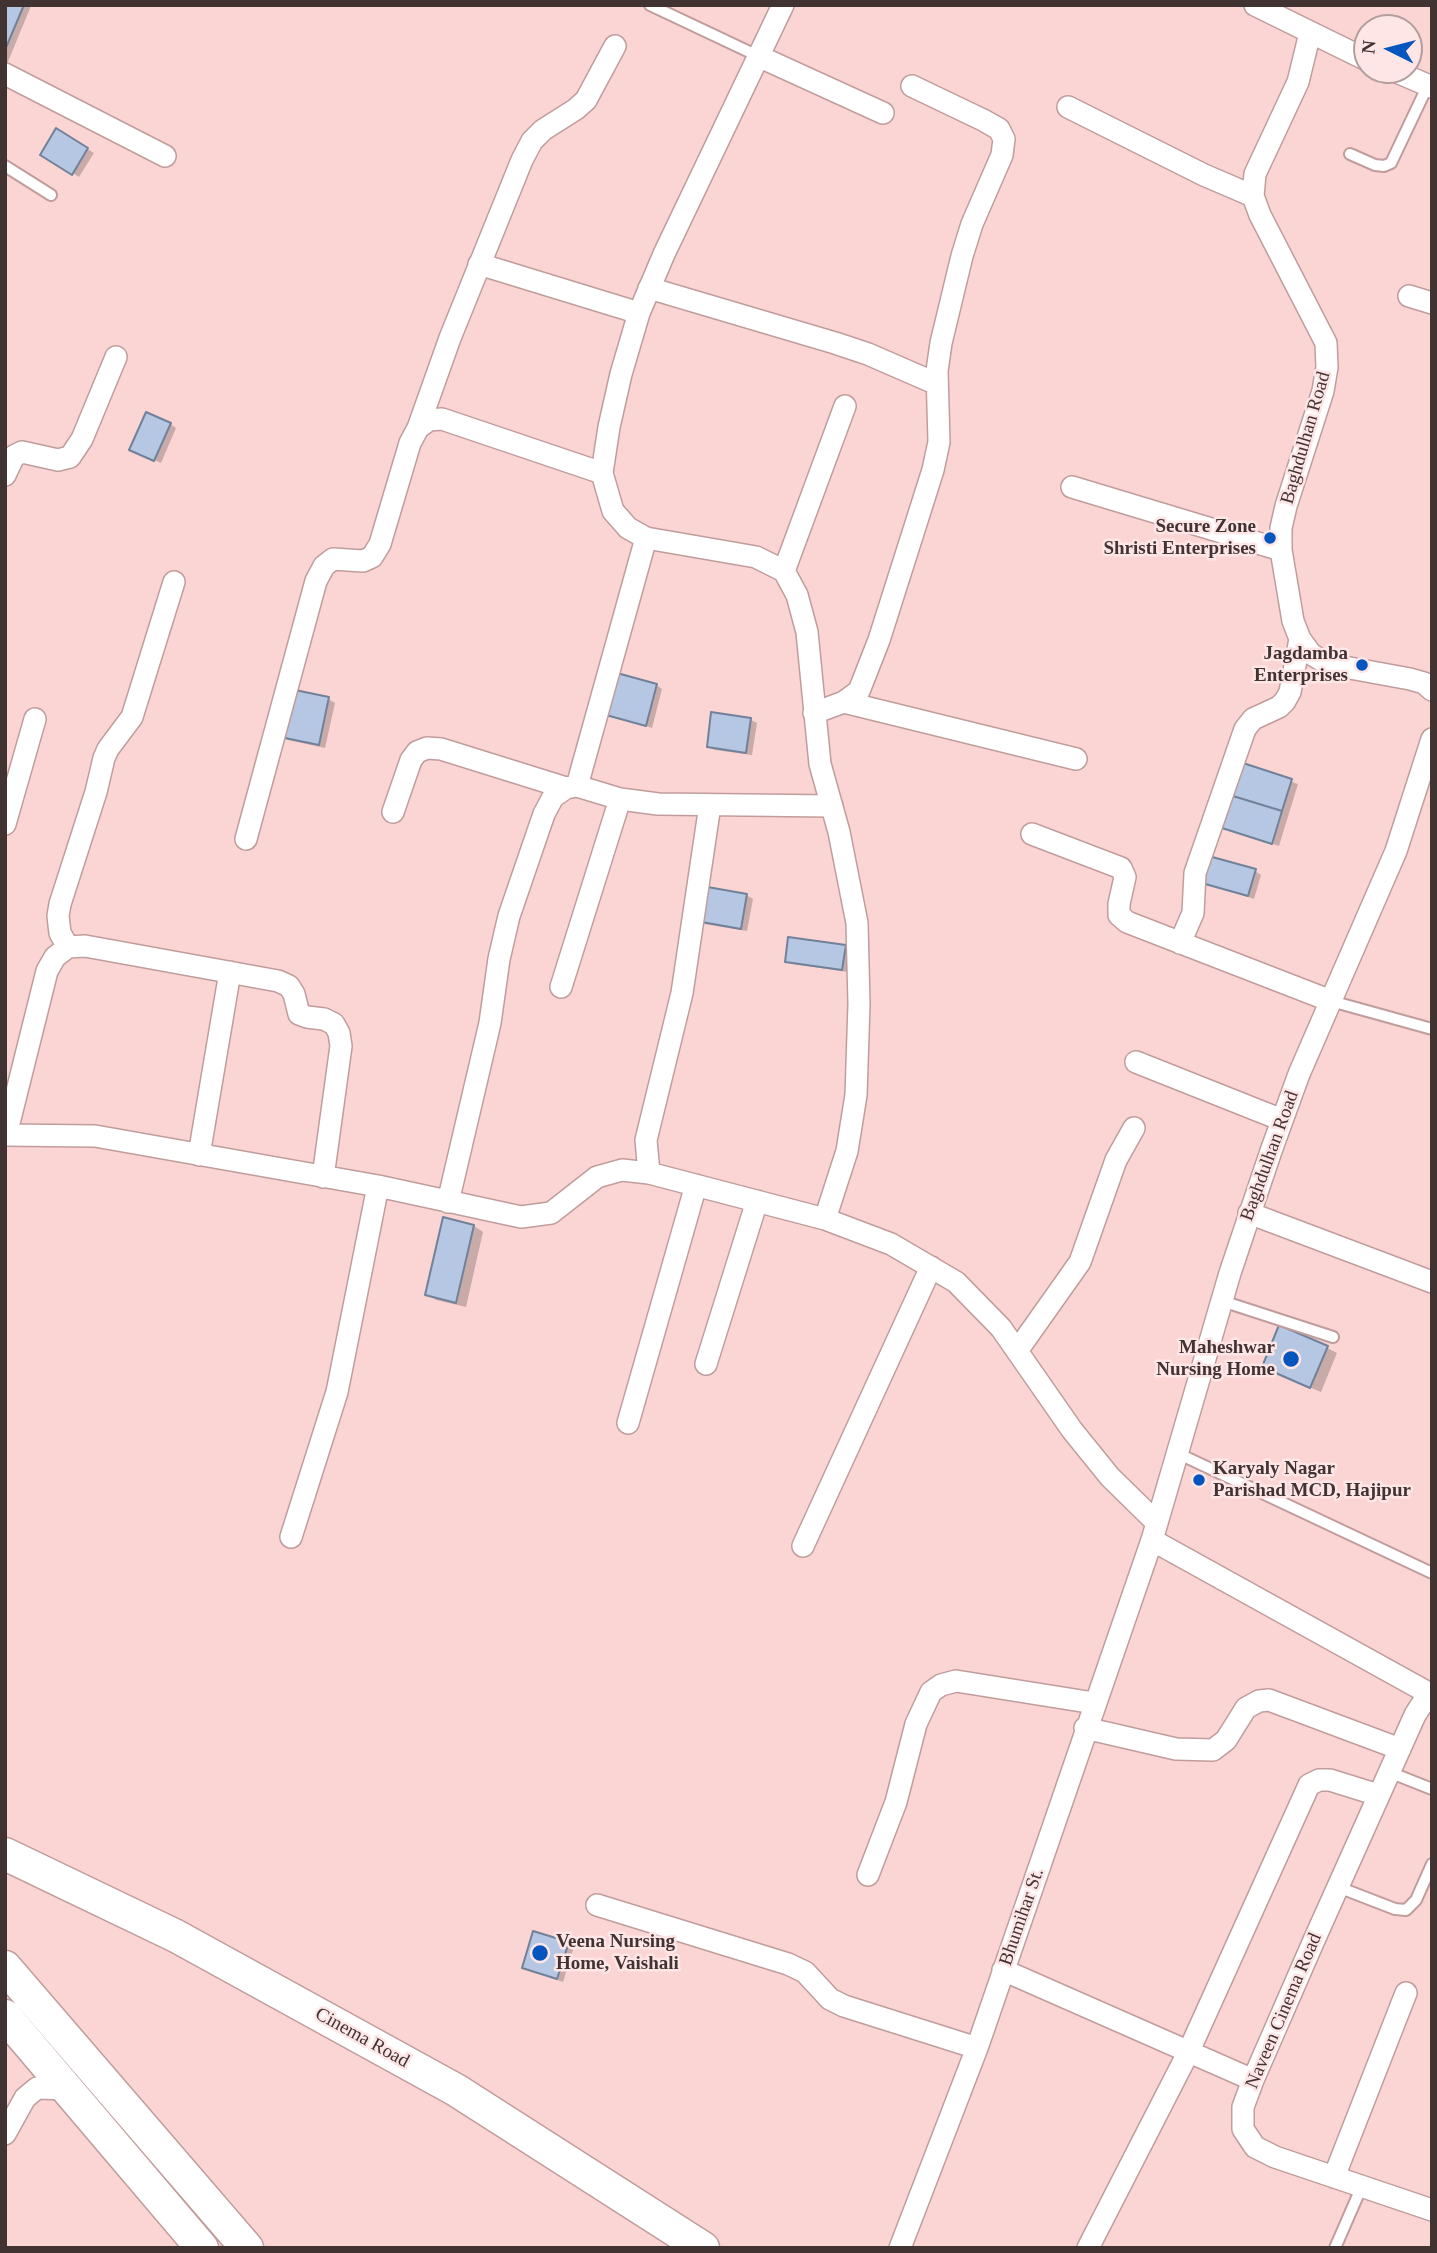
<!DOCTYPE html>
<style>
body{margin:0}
#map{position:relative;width:1437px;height:2253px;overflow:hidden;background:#fbd5d4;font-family:Georgia,serif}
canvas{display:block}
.frame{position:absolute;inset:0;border:7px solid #423333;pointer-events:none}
.north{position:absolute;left:1353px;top:14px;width:70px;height:70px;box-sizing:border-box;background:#fee6e6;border:2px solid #b39e9e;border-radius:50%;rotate:276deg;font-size:19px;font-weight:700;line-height:28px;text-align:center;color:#423333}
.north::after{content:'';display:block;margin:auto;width:24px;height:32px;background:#0555bf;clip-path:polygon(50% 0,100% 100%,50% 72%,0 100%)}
</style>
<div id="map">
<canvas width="1437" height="2253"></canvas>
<div class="frame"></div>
<div class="north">N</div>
</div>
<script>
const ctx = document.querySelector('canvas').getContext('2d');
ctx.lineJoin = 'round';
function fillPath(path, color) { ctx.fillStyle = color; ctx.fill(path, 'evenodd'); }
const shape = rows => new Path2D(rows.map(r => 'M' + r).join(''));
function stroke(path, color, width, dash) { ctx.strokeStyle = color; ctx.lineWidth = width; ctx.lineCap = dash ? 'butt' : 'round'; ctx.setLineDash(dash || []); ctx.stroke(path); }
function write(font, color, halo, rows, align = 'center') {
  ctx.font = font + ' Georgia,serif'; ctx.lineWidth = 5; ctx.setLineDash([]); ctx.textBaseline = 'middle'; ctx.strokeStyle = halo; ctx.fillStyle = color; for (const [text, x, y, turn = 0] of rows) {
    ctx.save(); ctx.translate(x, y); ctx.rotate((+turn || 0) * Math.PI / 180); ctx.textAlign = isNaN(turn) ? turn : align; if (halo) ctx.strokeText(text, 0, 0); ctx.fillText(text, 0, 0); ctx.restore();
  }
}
const shadow = shape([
 [5,5,31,6,7,64,5,64],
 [56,130,94,153,79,177,42,154],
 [170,424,176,428,161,463,137,452],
 [656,685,662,689,652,728,608,714],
 [328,699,335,703,325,748,288,740,282,736],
 [751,720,757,723,752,755,715,750,708,747],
 [1244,766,1298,784,1279,846,1224,827],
 [1255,871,1261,875,1254,899,1200,881],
 [746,895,753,899,747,931,704,924,698,920],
 [845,946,851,950,848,972,793,964,786,961],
 [474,1226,483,1232,466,1307,436,1300,427,1294],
 [1327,1348,1337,1353,1321,1392,1274,1372],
 [568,1944,574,1947,563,1982,524,1968]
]);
const building = shape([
 [5,5,24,5,5,50,5,5],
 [56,128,88,148,72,175,40,155,56,128],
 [146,412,171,423,154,461,129,450,146,412],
 [617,673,657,684,646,726,606,715,617,673],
 [290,689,329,697,319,745,280,737,290,689],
 [711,712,751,718,746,753,707,747,711,712],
 [1243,763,1292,779,1282,811,1233,796,1243,763],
 [1233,796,1282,811,1272,844,1222,828,1233,796],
 [1205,855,1256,869,1248,896,1198,882,1205,855],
 [702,886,747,894,741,929,696,921,702,886],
 [788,937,846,945,842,970,785,962,788,937],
 [443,1217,474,1225,456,1303,425,1295,443,1217],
 [1279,1325,1328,1346,1310,1388,1262,1367,1279,1325],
 [533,1931,569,1942,557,1979,522,1968,533,1931]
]);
const lane = shape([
 [650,5,758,56],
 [1350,154,1375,165,1384,166,1391,163,1428,85],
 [5,166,51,195],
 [1331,1001,1432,1029],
 [1222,1301,1333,1337],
 [1177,1453,1432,1573],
 [1389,1772,1432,1789],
 [1338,1887,1395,1909,1406,1910,1416,1900,1432,1864],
 [1335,2248,1362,2186]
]);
const street = shape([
 [783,5,664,254,639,313,621,374,609,427,602,473,613,511,628,528,646,538,756,557,784,571,797,595,807,632,820,764,839,832,857,923,859,1004,856,1095,847,1151,825,1219],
 [1255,5,1367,60],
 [1310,33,1298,82,1255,174,1253,196,1260,215,1326,343,1327,367,1323,391,1286,506,1281,528,1281,550,1293,621,1300,639,1311,654,1328,664,1410,679,1424,683,1432,690],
 [758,56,883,113],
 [1392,70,1432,87],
 [5,74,165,156],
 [1068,107,1204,175,1253,196],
 [479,264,639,313],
 [649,288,835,343,868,354,937,384],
 [1409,296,1432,303],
 [418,428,450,338,522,160,532,141,543,130,576,109,586,100,615,46],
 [5,475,14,456,22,452,58,460,70,457,82,439,116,357],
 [1072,487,1281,550],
 [784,571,845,406],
 [844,702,1076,759],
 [814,713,844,702,859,691,879,640,933,470,939,442,937,371,941,343,962,256,972,224,1002,155,1004,139,999,129,983,120,912,86],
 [577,786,646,538],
 [393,812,411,760,417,752,427,748,441,749,566,788],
 [5,824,35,719],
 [1032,834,1121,868,1125,877,1119,904,1119,915,1127,922,1331,1001],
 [246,839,316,581,324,566,333,559,363,561,372,557,380,544,410,443,418,428,429,420,442,419,602,473],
 [1180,943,1193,913,1195,873,1245,729,1253,719,1279,707,1285,701,1290,692,1300,639],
 [68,947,60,933,58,916,60,904,96,792,104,758,108,749,132,717,174,582],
 [561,987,620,799],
 [1136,1062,1282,1120],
 [5,1135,95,1136,378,1186,521,1217,551,1213,597,1177,622,1170,649,1173,825,1219,891,1244,956,1282,1001,1328,1072,1430,1110,1477,1157,1523],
 [6,1135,47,971,55,957,68,947,85,946,278,981,289,986,294,994,299,1014,307,1017,324,1019,334,1024,339,1033,341,1046,323,1177],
 [199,1155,230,972],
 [649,1173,646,1140,682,993,710,805],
 [448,1202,490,1023,499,959,509,916,544,814,553,797,566,788,577,786,620,799,658,804,832,806],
 [1249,1213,1432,1282],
 [1017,1351,1080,1262,1116,1160,1134,1128],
 [706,1364,757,1201],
 [628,1423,696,1185],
 [291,1537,337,1392,378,1186],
 [1152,1540,1432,1695],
 [803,1546,931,1267],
 [1432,1698,1422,1704,1415,1715,1315,1938,1253,2080,1243,2107,1243,2129,1255,2147,1275,2157,1432,2210],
 [1085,1728,1176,1749,1213,1750,1226,1740,1246,1708,1259,1701,1269,1700,1400,1749],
 [868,1875,896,1802,916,1724,931,1692,941,1685,956,1681,1094,1703],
 [597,1905,788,1964,805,1972,830,1999,844,2006,977,2048],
 [1003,1970,1253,2080],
 [5,2134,25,2098,37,2088,67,2089],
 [1334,2177,1406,1993],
 [900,2248,977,2048,1152,1540,1230,1273,1271,1151,1299,1074,1396,851,1432,739],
 [1088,2248,1188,2053,1309,1785,1319,1780,1330,1780,1378,1795]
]);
const secondary = shape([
 [5,1854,176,1936,456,2090,703,2248],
 [5,1967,247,2248],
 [5,2016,202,2248]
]);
const markers = [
 [1270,538,7,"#0555bf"],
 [1362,665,7,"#0555bf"],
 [1291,1359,9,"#0555bf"],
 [1199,1480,7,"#0555bf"],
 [540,1953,9,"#0555bf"]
];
const streetNames = [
 ["Baghdulhan Road",1306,438,-74],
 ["Baghdulhan Road",1270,1156,-70],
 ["Bhumihar St.",1022,1917,-71],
 ["Naveen Cinema Road",1284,2011,-67],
 ["Cinema Road",362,2038,29]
];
const poiNames = [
 ["Secure Zone",1256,527],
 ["Shristi Enterprises",1256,549],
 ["Jagdamba",1348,654],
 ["Enterprises",1348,676],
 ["Maheshwar",1275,1348],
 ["Nursing Home",1275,1370],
 ["Karyaly Nagar",1213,1469,"left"],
 ["Parishad MCD, Hajipur",1213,1491,"left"],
 ["Veena Nursing",556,1942,"left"],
 ["Home, Vaishali",556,1964,"left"]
];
fillPath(shadow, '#0003');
fillPath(building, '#b5c7e2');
stroke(building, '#708199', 2);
stroke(lane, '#c09d9c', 14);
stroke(street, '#c09d9c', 24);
stroke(secondary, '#c09d9c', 35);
stroke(lane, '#fff', 10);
stroke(street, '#fff', 21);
stroke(secondary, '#fff', 32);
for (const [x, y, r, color] of markers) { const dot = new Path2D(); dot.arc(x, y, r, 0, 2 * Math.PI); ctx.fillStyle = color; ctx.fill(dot); stroke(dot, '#fee6e6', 2.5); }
write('19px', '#423333', '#fee6e6', streetNames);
write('bold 19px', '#423333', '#fee6e6', poiNames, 'right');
</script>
